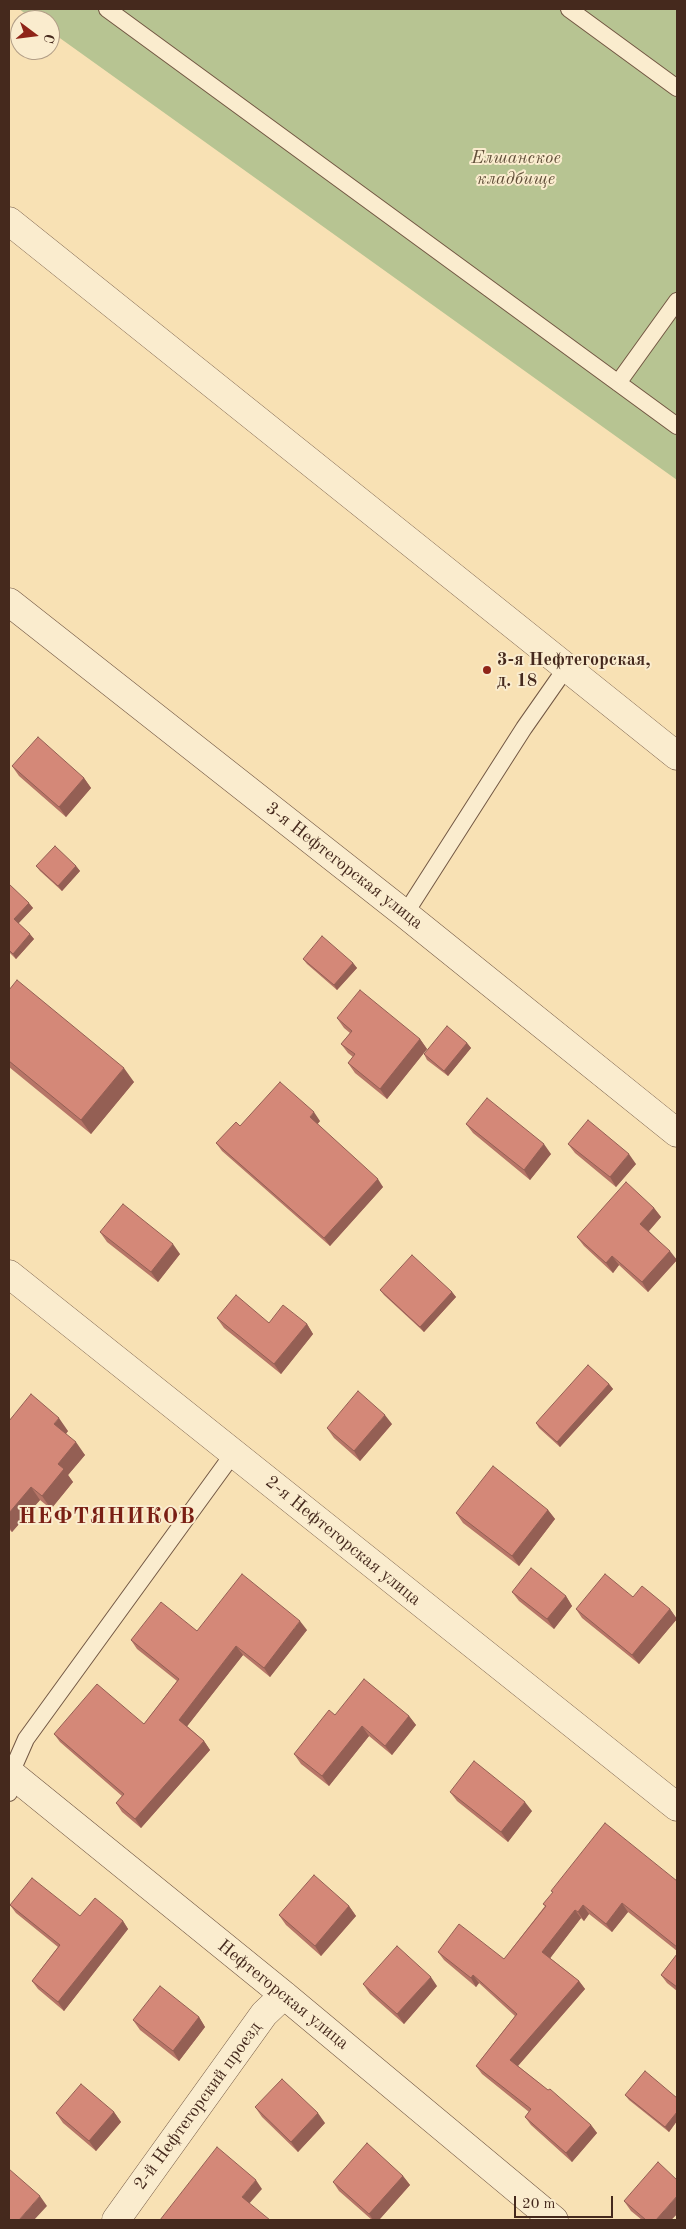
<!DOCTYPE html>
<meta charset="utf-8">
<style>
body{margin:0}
#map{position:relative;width:686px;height:2229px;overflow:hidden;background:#f8e1b4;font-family:"Old Standard TT",serif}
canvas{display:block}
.frame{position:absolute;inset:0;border:10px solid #45291d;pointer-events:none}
.north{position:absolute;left:10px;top:10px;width:50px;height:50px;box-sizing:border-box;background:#faecce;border:1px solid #b29e87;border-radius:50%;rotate:105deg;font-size:14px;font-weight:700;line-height:20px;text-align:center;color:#45291d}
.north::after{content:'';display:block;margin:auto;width:18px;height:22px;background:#8f2418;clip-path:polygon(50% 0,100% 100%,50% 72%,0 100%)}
.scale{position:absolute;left:514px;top:2196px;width:99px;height:22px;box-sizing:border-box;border:2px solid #45291d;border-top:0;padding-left:6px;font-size:15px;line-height:18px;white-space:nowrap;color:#45291d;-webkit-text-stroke:4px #faecce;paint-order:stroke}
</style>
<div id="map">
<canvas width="686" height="2229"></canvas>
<div class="frame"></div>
<div class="north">С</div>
<div class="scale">20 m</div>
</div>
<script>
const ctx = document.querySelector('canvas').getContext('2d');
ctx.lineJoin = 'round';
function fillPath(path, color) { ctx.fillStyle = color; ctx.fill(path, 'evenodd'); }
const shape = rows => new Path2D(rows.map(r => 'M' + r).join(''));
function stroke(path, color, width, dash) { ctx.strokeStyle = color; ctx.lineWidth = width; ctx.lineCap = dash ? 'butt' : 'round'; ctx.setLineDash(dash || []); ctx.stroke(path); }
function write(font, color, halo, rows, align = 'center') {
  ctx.font = font + ' "Old Standard TT",serif'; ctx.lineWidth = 4; ctx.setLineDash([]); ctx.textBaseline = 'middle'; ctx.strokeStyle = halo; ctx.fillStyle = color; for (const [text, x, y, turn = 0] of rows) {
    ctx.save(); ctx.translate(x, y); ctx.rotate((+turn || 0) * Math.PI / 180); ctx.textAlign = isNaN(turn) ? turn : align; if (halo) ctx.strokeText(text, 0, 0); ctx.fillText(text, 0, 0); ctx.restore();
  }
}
const green = shape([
 [19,9,677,9,677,480,50,31,50,20,34,20]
]);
const lane = shape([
 [107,9,677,426],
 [569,9,677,88],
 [618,383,677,301],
 [405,914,524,728,566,668],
 [9,1793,11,1773,26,1739,233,1454]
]);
const street = shape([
 [9,221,677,756],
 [9,602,405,914,677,1133],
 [9,1274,677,1807],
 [9,1772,284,1995,554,2220],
 [116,2220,264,2014,284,1995]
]);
const wall = shape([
 [12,766,84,778,91,788,66,817,19,776],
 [36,866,76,866,80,871,62,891,40,871],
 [9,884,33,908,18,923,34,939,16,959,9,952],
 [303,959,353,963,357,968,337,990,307,964],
 [9,990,134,1082,91,1134,9,1067],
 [337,1018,420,1039,427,1049,387,1099,355,1073,348,1063,353,1057,348,1053,341,1044,350,1033,344,1028],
 [467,1043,471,1048,448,1076,427,1060,424,1054],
 [320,1121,317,1124,383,1187,330,1246,222,1151,216,1143,240,1126],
 [466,1124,551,1154,530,1180,473,1133],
 [568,1144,636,1164,616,1187,575,1153],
 [654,1208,661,1217,649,1231,677,1260,648,1292,619,1265,613,1273,584,1246,577,1237],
 [100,1232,180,1254,158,1282,107,1242],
 [380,1290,452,1292,456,1297,424,1332,384,1295],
 [217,1318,269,1323,307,1324,313,1334,281,1374,224,1328],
 [609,1384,613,1389,560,1447,539,1428,536,1423],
 [9,1421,68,1431,66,1434,85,1455,68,1475,73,1482,51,1509,40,1500,12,1532,9,1529],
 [392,1424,360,1461,334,1438,327,1428],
 [548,1510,555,1519,519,1566,463,1523,456,1513],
 [512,1592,566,1596,572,1606,554,1629,519,1601],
 [633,1597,670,1609,677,1619,639,1664,582,1618,576,1609],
 [307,1630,270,1677,243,1655,187,1726,204,1741,210,1750,141,1828,122,1812,116,1803,122,1796,60,1742,54,1734,144,1724,177,1681,137,1649,131,1640,197,1631],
 [335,1715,409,1716,416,1725,392,1755,369,1736,329,1786,301,1764,294,1754],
 [450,1792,532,1811,508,1842,457,1801],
 [677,1881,677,1951,628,1912,612,1932,589,1914,584,1921,581,1918,550,1958,579,1981,585,1989,518,2066,591,2125,597,2133,572,2162,531,2125,525,2117,529,2112,482,2074,476,2066,515,2016,479,1983,476,1987,444,1960,438,1952,504,1959,545,1906,543,1904],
 [10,1905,80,1916,123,1921,128,1929,64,2011,38,1989,32,1981,58,1947,16,1913],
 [349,1906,356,1916,321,1956,286,1925,279,1915],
 [677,1954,677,1991,667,1983,661,1975],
 [363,1984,437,1986,404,2024,370,1994],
 [199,2017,205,2027,179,2061,140,2030,133,2020],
 [625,2095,677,2098,677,2121,669,2132,629,2100],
 [255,2107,325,2123,298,2152,262,2117],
 [114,2112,121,2122,96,2151,63,2123,56,2113],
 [403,2176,410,2185,379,2220,372,2220,339,2191,333,2182],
 [624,2201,677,2214,671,2220,642,2220,631,2211]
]);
const shadedWall = shape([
 [84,778,91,788,66,817,59,807],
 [76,866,80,871,62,891,58,886],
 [29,903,33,908,18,924,14,919],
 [30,934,34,939,16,959,13,954],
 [353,963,357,968,337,990,334,985],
 [420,1039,427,1049,387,1099,380,1089],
 [467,1043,471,1048,448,1076,444,1071],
 [124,1068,134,1082,91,1134,81,1120],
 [314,1112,320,1121,316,1126,310,1117],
 [544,1144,551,1154,530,1180,524,1170],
 [629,1154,636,1164,616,1187,610,1177],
 [378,1179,383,1187,330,1246,324,1238],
 [654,1208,661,1217,647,1233,640,1224],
 [173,1244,180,1254,158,1282,151,1272],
 [670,1251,677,1260,648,1292,642,1282],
 [612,1256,619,1265,613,1273,606,1263],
 [452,1292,456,1297,424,1332,420,1327],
 [307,1324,313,1334,281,1374,274,1364],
 [609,1384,613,1389,560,1447,557,1442],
 [385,1415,392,1424,360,1461,354,1451],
 [59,1418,68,1431,63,1437,54,1424],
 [76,1442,85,1455,68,1475,73,1482,51,1509,42,1496,58,1464],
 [31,1487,40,1500,12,1532,9,1526,9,1513],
 [548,1510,555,1519,519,1566,512,1556],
 [566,1596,572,1606,554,1629,547,1619],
 [670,1609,677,1619,639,1664,632,1655],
 [300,1621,307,1630,270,1677,264,1668],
 [236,1646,243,1655,185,1729,179,1720],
 [409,1716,416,1725,392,1755,385,1746],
 [362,1726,369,1736,329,1786,322,1776],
 [204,1741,210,1750,141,1828,135,1819],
 [525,1802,532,1811,508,1842,501,1832],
 [622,1903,628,1912,612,1932,606,1924],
 [583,1905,589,1914,584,1921,578,1912],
 [349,1906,356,1916,321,1956,315,1946],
 [575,1910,581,1918,548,1961,542,1952],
 [123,1921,128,1929,64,2011,58,2002],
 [473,1975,479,1983,476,1987,471,1978],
 [431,1977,437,1986,404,2024,397,2014],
 [579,1981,585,1989,516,2068,510,2060],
 [199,2017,205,2027,179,2061,173,2051],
 [114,2112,121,2122,96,2151,89,2141],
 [677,2112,677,2121,669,2132,665,2127],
 [318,2113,325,2123,298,2152,291,2142],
 [591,2125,597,2133,572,2162,566,2153],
 [403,2176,410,2185,379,2220,373,2220,369,2214],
 [256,2180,262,2189,248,2205,242,2197],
 [40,2196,47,2206,34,2220,19,2220],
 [677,2196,677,2214,671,2220,656,2220]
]);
const building = shape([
 [38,737,84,778,59,807,12,766,38,737],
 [55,846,76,866,58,886,36,866,55,846],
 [9,884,29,903,14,919,30,934,13,954,9,950,9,884],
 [322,936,353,963,334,985,303,959,322,936],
 [17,980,124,1068,81,1120,9,1061,9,990,17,980],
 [360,990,420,1039,380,1089,348,1063,355,1054,341,1044,352,1031,337,1018,360,990],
 [447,1026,467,1043,444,1071,424,1054,447,1026],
 [280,1082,314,1112,310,1117,378,1179,324,1238,216,1143,236,1122,240,1126,280,1082],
 [487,1098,544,1144,524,1170,466,1124,487,1098],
 [588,1120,629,1154,610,1177,568,1144,588,1120],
 [626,1182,654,1208,640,1224,670,1251,642,1282,612,1256,606,1263,577,1237,626,1182],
 [123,1204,173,1244,151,1272,100,1232,123,1204],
 [412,1255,452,1292,420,1327,380,1290,412,1255],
 [236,1295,269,1323,283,1305,307,1324,274,1364,217,1318,236,1295],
 [588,1365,609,1384,557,1442,536,1423,588,1365],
 [358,1391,385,1415,354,1451,327,1428,358,1391],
 [31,1394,59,1418,54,1424,76,1442,58,1464,64,1469,42,1496,31,1487,9,1513,9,1421,31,1394],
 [493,1466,548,1510,512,1556,456,1513,493,1466],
 [531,1568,566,1596,547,1619,512,1592,531,1568],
 [242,1574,300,1621,264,1668,236,1646,179,1720,204,1741,135,1819,116,1803,124,1794,54,1734,97,1684,144,1724,179,1679,131,1640,161,1602,197,1631,242,1574],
 [605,1574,633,1597,642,1586,670,1609,632,1655,576,1609,605,1574],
 [364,1679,409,1716,385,1746,362,1726,322,1776,294,1754,329,1710,335,1715,364,1679],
 [474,1761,525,1802,501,1832,450,1792,474,1761],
 [605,1823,677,1881,677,1947,622,1903,606,1924,583,1905,578,1912,575,1910,542,1952,579,1981,510,2060,548,2090,550,2089,591,2125,566,2153,525,2117,531,2109,476,2066,517,2014,473,1975,471,1978,438,1952,459,1924,504,1959,546,1906,543,1904,553,1892,551,1891,605,1823],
 [314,1875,349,1906,315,1946,279,1915,314,1875],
 [32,1878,80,1916,95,1898,123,1921,58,2002,32,1981,60,1945,10,1905,32,1878],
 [397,1946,431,1977,397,2014,363,1984,397,1946],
 [677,1954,677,1987,661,1975,677,1954],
 [160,1986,199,2017,173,2051,133,2020,160,1986],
 [645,2071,677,2098,677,2112,665,2127,625,2095,645,2071],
 [282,2079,318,2113,291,2142,255,2107,282,2079],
 [81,2084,114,2112,89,2141,56,2113,81,2084],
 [367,2143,403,2176,369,2214,333,2182,367,2143],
 [217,2147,256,2180,242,2197,270,2220,160,2220,217,2147],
 [658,2162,677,2180,677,2196,656,2220,646,2220,624,2201,658,2162],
 [9,2169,40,2196,19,2220,9,2220,9,2169]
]);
const markers = [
 [487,670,5,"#8f2418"]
];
const parkNames = [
 ["Елшанское",516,158],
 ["кладбище",516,179]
];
const poiNames = [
 ["3-я Нефтегорская,",497,660],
 ["д. 18",497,681]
];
const streetNames = [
 ["3-я Нефтегорская улица",344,866,38],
 ["2-я Нефтегорская улица",343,1541,39],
 ["Нефтегорская улица",283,1995,39],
 ["2-й Нефтегорский проезд",198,2106,-54]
];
const districtNames = [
 ["НЕФТЯНИКОВ",107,1517]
];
fillPath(green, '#b7c492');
stroke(lane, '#725743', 18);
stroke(street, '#725743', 29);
stroke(lane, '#faecce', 16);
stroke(street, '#faecce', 28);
fillPath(wall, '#b67567');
fillPath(shadedWall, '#945f54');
fillPath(building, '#d48878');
stroke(building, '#945f54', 1);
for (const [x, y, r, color] of markers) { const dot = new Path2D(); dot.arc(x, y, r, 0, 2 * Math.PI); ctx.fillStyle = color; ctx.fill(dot); stroke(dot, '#faecce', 2); }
write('italic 18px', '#62503a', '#faecce', parkNames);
write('bold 18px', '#45291d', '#faecce', poiNames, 'left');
write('18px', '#45291d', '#faecce', streetNames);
ctx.letterSpacing = '1px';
write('bold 22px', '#7a1f14', '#faecce', districtNames);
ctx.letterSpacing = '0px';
</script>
